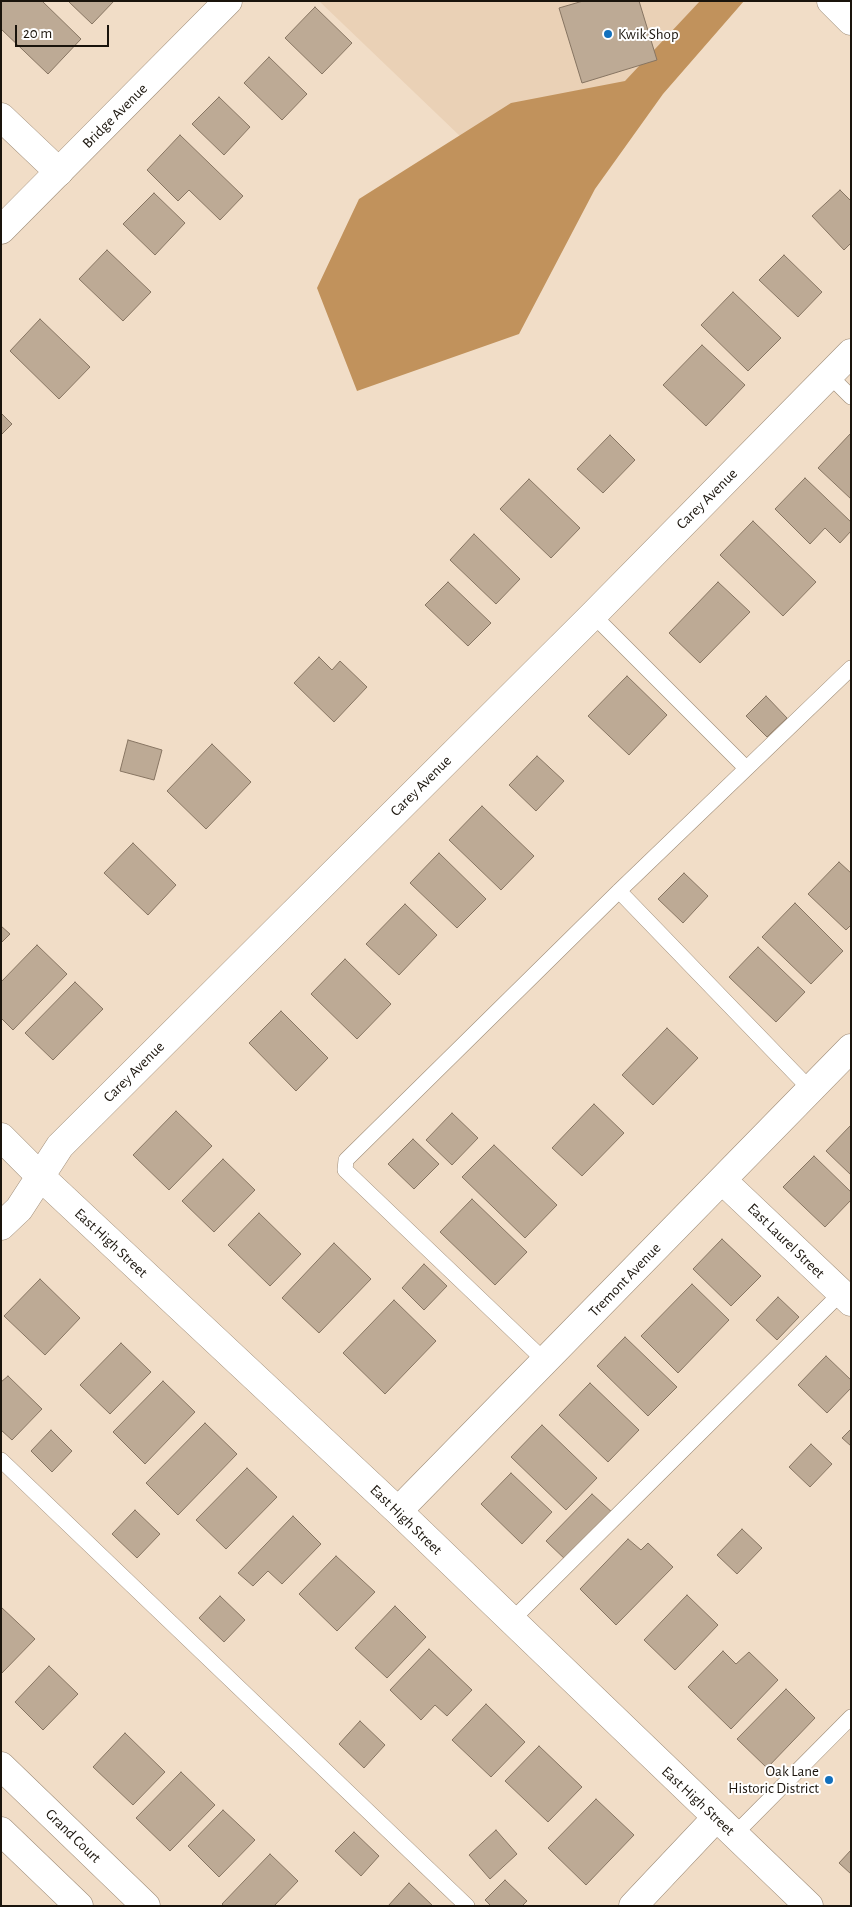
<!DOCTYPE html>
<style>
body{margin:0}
#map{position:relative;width:852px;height:1907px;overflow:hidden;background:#f1ddc7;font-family:"Alegreya Sans",sans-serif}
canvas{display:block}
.frame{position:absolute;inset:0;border:2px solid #1a140c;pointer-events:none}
.scale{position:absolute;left:15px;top:25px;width:94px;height:22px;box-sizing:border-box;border:2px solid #1a140c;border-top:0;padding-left:6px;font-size:15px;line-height:18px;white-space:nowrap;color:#1a140c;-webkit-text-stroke:4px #fff;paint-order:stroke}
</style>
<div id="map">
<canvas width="852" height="1907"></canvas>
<div class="frame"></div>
<div class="scale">20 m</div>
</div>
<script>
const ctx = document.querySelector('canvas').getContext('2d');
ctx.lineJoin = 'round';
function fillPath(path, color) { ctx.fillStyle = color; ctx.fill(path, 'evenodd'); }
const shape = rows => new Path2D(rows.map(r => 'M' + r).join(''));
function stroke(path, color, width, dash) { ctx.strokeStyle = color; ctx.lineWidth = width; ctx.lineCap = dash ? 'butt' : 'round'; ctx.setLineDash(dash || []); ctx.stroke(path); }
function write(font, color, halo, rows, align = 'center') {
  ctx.font = font + ' "Alegreya Sans",sans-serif'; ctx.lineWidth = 4; ctx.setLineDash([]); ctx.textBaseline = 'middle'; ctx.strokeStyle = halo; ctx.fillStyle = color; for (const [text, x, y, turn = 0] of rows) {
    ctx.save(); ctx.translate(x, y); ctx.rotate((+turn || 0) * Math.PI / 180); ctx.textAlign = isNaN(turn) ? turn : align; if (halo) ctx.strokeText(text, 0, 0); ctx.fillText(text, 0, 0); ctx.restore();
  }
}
const built = shape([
 [319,1,722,1,534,207]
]);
const forest = shape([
 [700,1,744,1,663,94,595,189,519,334,357,391,317,288,359,199,511,103,625,81]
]);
const building = shape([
 [1,1,42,1,81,39,48,74,1,29,1,1],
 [68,1,114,1,92,24,68,1],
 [583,1,639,1,657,60,582,83,559,8,583,1],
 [315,7,352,43,322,74,285,38,315,7],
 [269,57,307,94,282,120,244,83,269,57],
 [219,97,250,127,224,155,192,124,219,97],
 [180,135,243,196,220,220,189,190,178,201,147,170,180,135],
 [840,190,851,201,851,243,844,250,812,216,840,190],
 [154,193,185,223,155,255,123,224,154,193],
 [107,250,151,292,123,321,79,279,107,250],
 [784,255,822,292,798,317,759,280,784,255],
 [733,292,781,338,748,371,701,325,733,292],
 [40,319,90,367,59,399,10,351,40,319],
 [702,345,745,385,706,426,663,385,702,345],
 [1,413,12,424,1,435,1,413],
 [851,433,851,499,818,468,851,433],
 [610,435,635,460,603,493,577,469,610,435],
 [805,478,851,522,851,531,840,543,825,528,810,544,775,509,805,478],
 [529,479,580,528,551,558,500,509,529,479],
 [753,521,816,582,783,616,720,555,753,521],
 [474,534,520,579,496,604,450,560,474,534],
 [448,582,491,623,468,646,425,605,448,582],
 [718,582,750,612,700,663,669,633,718,582],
 [319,657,332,670,340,661,367,687,334,722,294,683,319,657],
 [627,676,667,715,629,755,588,716,627,676],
 [766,696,787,718,767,737,746,716,766,696],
 [128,740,162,750,154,780,120,771,128,740],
 [212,744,251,782,206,829,167,791,212,744],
 [537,756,564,781,536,811,509,785,537,756],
 [482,806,534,856,501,890,449,840,482,806],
 [133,843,176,885,148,915,104,873,133,843],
 [439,853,486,899,457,928,410,883,439,853],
 [839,862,851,873,851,925,846,930,808,894,839,862],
 [684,873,708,896,683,923,658,899,684,873],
 [795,903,843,951,811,984,762,937,795,903],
 [405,904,437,935,399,975,366,944,405,904],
 [1,926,10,934,1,943,1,926],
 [37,945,67,974,13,1030,1,1018,1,982,37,945],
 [758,947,805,992,776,1022,729,977,758,947],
 [345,959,391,1004,357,1039,311,994,345,959],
 [75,982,103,1009,53,1060,25,1033,75,982],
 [281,1011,328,1058,296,1091,249,1043,281,1011],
 [667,1028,698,1058,653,1105,622,1075,667,1028],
 [594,1104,624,1133,582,1176,552,1148,594,1104],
 [176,1111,212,1146,169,1190,133,1155,176,1111],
 [452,1113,478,1138,452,1165,426,1140,452,1113],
 [851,1125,851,1175,826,1151,851,1125],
 [413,1139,439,1164,414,1189,388,1164,413,1139],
 [494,1145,557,1205,525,1238,462,1177,494,1145],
 [814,1156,851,1192,851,1200,825,1227,783,1187,814,1156],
 [223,1159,255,1190,214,1232,182,1201,223,1159],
 [472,1199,527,1252,495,1285,440,1232,472,1199],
 [259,1213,301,1254,270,1286,228,1245,259,1213],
 [722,1239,761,1276,731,1306,693,1269,722,1239],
 [334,1243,371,1279,319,1333,282,1298,334,1243],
 [424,1264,447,1286,424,1310,402,1288,424,1264],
 [40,1279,80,1318,45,1355,4,1316,40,1279],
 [692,1284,729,1320,678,1373,641,1336,692,1284],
 [778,1297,799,1317,777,1340,756,1320,778,1297],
 [394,1300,436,1341,385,1394,343,1353,394,1300],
 [625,1337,677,1387,648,1416,597,1366,625,1337],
 [121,1343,151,1372,110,1414,80,1385,121,1343],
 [826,1356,851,1380,851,1388,827,1413,798,1385,826,1356],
 [8,1376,42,1409,12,1440,1,1430,1,1382,8,1376],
 [163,1381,195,1412,145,1464,113,1432,163,1381],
 [590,1383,639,1430,608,1462,559,1415,590,1383],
 [205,1423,237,1454,178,1515,146,1483,205,1423],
 [542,1425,597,1478,566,1510,511,1457,542,1425],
 [851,1429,851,1446,842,1438,851,1429],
 [51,1430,72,1451,52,1472,31,1451,51,1430],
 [811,1444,832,1464,810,1487,789,1467,811,1444],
 [247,1468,277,1497,226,1549,196,1520,247,1468],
 [511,1473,552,1512,522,1544,481,1504,511,1473],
 [592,1494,614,1514,568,1562,546,1541,592,1494],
 [135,1510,160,1534,137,1558,112,1534,135,1510],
 [293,1516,321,1544,282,1584,268,1571,253,1586,238,1573,293,1516],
 [742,1529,762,1548,737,1574,717,1555,742,1529],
 [628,1539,641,1550,648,1543,673,1567,616,1625,580,1589,628,1539],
 [336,1556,375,1592,337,1631,299,1594,336,1556],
 [687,1595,718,1625,675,1670,644,1640,687,1595],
 [220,1596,245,1620,224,1642,199,1618,220,1596],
 [395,1606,426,1637,387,1678,355,1648,395,1606],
 [1,1607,35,1639,1,1674,1,1607],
 [429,1649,472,1690,447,1716,435,1705,421,1720,390,1690,429,1649],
 [723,1651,736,1664,749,1652,778,1680,731,1729,688,1687,723,1651],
 [49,1666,78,1694,43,1730,15,1702,49,1666],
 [786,1689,815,1718,767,1768,737,1739,786,1689],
 [486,1704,525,1742,491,1777,452,1740,486,1704],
 [360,1721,385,1745,364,1768,339,1744,360,1721],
 [125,1733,165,1772,133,1805,93,1767,125,1733],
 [539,1746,582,1787,548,1822,505,1781,539,1746],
 [181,1772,215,1805,170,1851,136,1818,181,1772],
 [596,1799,634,1835,586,1885,548,1848,596,1799],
 [223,1810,255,1840,219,1877,188,1846,223,1810],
 [496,1830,517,1854,490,1879,469,1855,496,1830],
 [354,1832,379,1856,361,1876,335,1851,354,1832],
 [851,1850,851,1874,839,1863,851,1850],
 [270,1854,298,1881,274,1906,224,1906,222,1904,270,1854],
 [505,1880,527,1901,522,1906,491,1906,485,1900,505,1880],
 [409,1883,433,1906,388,1906,409,1883]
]);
const lane = shape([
 [829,375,851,397],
 [593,615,746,768],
 [619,891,810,1089],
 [545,1361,345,1170,346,1160,619,891,851,668],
 [1,1460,467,1906],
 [511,1621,841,1293],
 [734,1835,851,1717]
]);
const street = shape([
 [1,117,59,172],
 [1,1137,41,1177,398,1511,809,1906],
 [722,1180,851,1302],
 [1,1226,19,1209,60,1146,593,615,851,353],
 [398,1511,851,1048],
 [1,1766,146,1906],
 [1,1831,79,1906],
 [633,1906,716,1818]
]);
const secondary = shape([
 [831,1,851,21],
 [1,230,228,1]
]);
const markers = [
 [608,34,5,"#1270bd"],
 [829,1780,5,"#1270bd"]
];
const poiNames = [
 ["Kwik Shop",618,34],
 ["Oak Lane",819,1771,"right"],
 ["Historic District",819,1788,"right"]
];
const streetNames = [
 ["Bridge Avenue",115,116,-45],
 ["Carey Avenue",707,499,-45],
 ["Carey Avenue",421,786,-45],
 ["Carey Avenue",134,1072,-45],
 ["East Laurel Street",786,1241,44],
 ["East High Street",111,1243,43],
 ["Tremont Avenue",625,1280,-46],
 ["East High Street",406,1520,44],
 ["East High Street",698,1801,43],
 ["Grand Court",73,1836,44]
];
fillPath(built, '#ead1b6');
fillPath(forest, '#c1925c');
fillPath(building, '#bdaa95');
stroke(building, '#877562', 1);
stroke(lane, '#9e8c78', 16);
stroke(street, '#9e8c78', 29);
stroke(secondary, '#9e8c78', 29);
stroke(lane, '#fff', 15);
stroke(street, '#fff', 28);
stroke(secondary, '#fff', 28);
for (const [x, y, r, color] of markers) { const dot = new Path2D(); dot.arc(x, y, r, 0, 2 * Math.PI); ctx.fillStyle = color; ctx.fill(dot); stroke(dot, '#fff', 2); }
write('15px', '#1a140c', '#fff', poiNames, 'left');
write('15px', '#1a140c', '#fff', streetNames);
</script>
